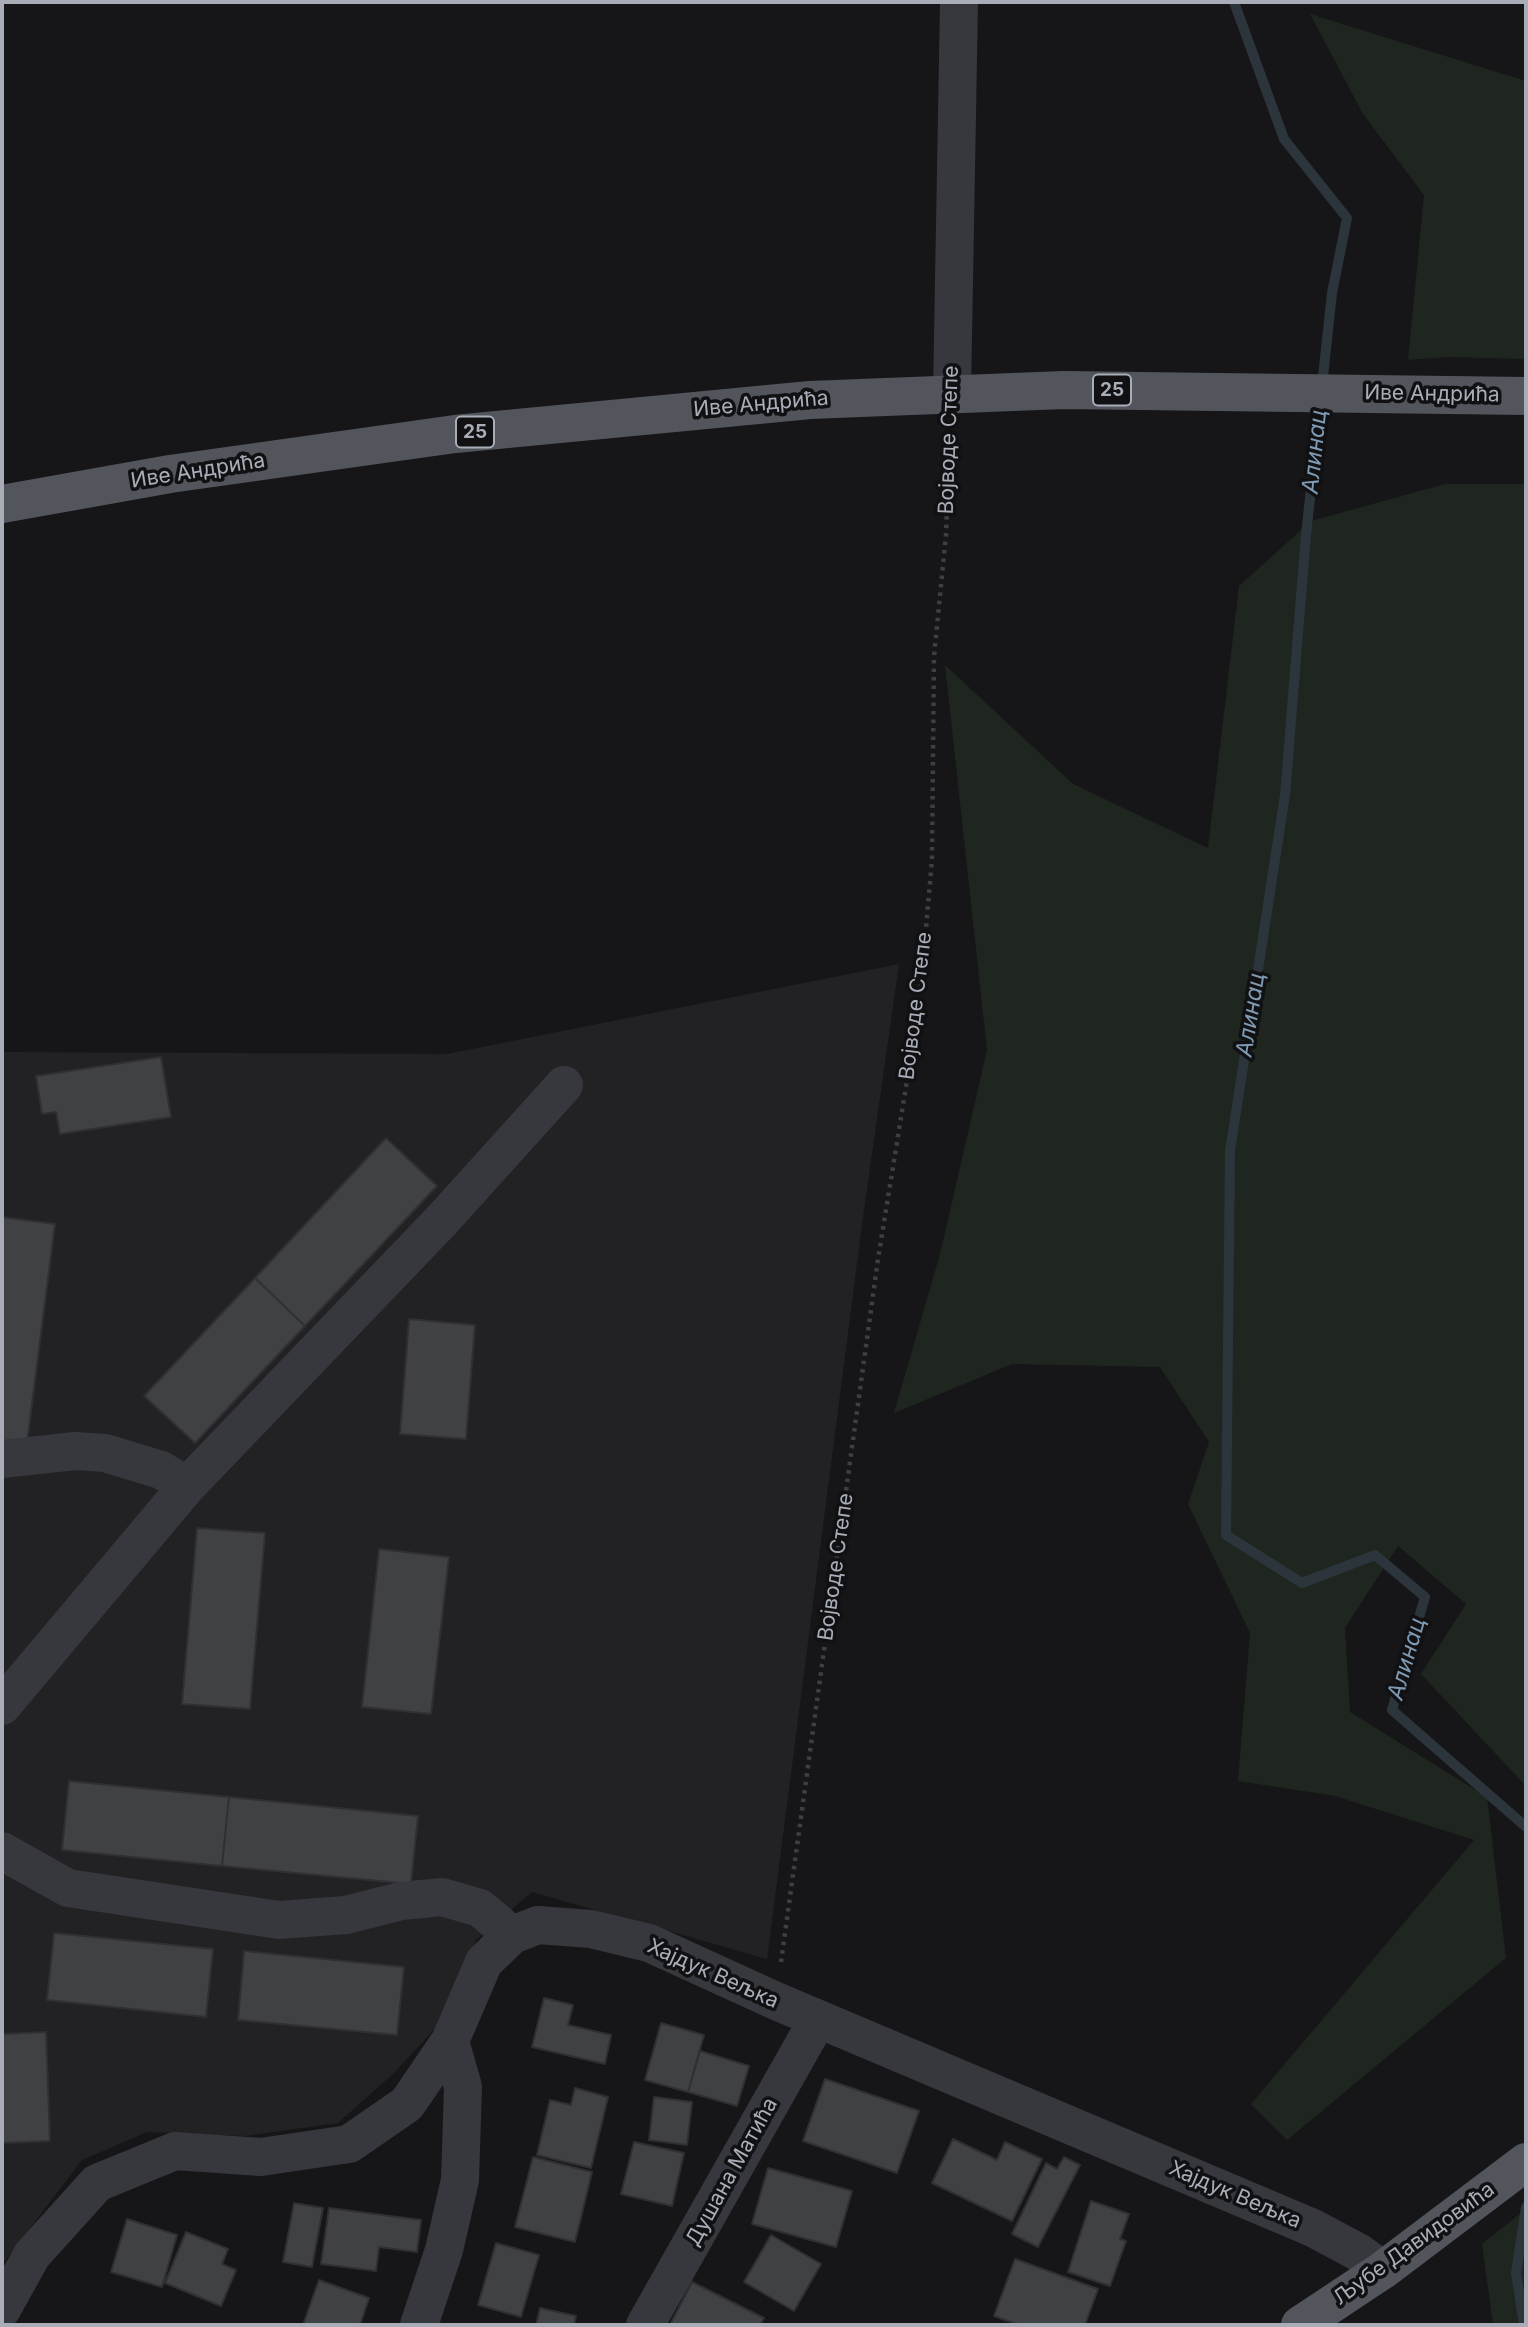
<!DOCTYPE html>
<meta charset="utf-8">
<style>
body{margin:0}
#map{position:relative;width:1528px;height:2327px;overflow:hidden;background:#161618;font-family:Inter,sans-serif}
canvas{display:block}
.frame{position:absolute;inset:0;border:4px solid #a8adb8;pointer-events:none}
</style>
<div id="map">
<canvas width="1528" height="2327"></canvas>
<div class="frame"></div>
</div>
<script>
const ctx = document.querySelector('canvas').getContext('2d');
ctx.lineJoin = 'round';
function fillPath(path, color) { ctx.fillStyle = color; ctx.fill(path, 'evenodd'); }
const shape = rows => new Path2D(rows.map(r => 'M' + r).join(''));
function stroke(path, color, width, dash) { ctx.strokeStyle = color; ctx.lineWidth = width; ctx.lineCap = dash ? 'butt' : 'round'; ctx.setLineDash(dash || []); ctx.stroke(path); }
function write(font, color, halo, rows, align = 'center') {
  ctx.font = font + ' Inter,sans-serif'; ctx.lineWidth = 7; ctx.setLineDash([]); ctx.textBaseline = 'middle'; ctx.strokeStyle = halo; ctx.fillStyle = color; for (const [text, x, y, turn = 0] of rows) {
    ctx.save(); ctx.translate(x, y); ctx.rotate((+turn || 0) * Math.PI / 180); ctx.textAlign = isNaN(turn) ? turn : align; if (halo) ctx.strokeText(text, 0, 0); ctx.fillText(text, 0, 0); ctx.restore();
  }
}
const built = shape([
 [899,964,863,1217,767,1959,532,1892,476,1940,452,2010,395,2072,338,2123,245,2136,147,2132,82,2160,2,2265,2,1052,447,1054]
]);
const green = shape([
 [1310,14,1526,81,1526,359,1446,357,1408,360,1424,195,1363,114],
 [1445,484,1526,484,1526,1786,1421,1674,1466,1604,1398,1546,1345,1628,1350,1712,1487,1797,1506,1958,1287,2140,1251,2104,1474,1840,1335,1796,1238,1781,1250,1633,1188,1504,1209,1442,1160,1367,1012,1364,894,1413,940,1254,987,1050,945,665,1073,784,1208,848,1239,586,1311,521],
 [1526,2209,1526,2325,1493,2325,1482,2244]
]);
const stream = shape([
 [1234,2,1284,139,1347,218,1332,293,1306,535,1285,795,1230,1151,1226,1535,1302,1583,1375,1555,1425,1597,1392,1710,1526,1827],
 [1524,2325,1516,2273,1526,2207]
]);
const building = shape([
 [161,1057,171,1117,60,1134,56,1112,42,1114,36,1076,161,1057],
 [386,1138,437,1186,305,1326,255,1278,386,1138],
 [2,1217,55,1224,26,1451,2,1448,2,1217],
 [255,1278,305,1326,195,1443,144,1396,255,1278],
 [409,1319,475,1325,466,1439,400,1434,409,1319],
 [197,1528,265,1533,250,1709,182,1704,197,1528],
 [379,1549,449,1557,431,1714,362,1707,379,1549],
 [69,1781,229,1797,222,1866,62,1850,69,1781],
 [229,1797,418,1816,411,1884,222,1866,229,1797],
 [54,1933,213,1949,206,2017,47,2000,54,1933],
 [244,1951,404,1967,397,2035,238,2020,244,1951],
 [544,1998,573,2005,568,2025,611,2035,605,2064,532,2047,544,1998],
 [661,2023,704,2035,688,2092,645,2080,661,2023],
 [46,2032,50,2141,2,2143,2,2034,46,2032],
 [700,2051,749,2066,737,2106,688,2092,700,2051],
 [825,2079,919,2111,897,2173,803,2141,825,2079],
 [575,2088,608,2097,591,2168,537,2155,550,2100,571,2105,575,2088],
 [654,2097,692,2102,687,2145,649,2140,654,2097],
 [953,2139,997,2160,1005,2142,1042,2159,1012,2221,932,2183,953,2139],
 [634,2142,684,2153,672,2206,621,2194,634,2142],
 [533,2157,592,2172,575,2242,515,2227,533,2157],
 [1064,2157,1080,2165,1038,2247,1012,2234,1046,2163,1057,2169,1064,2157],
 [768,2168,852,2191,836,2247,752,2224,768,2168],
 [1091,2201,1129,2214,1120,2239,1126,2241,1110,2286,1068,2272,1091,2201],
 [294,2203,323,2208,312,2267,283,2262,294,2203],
 [329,2208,421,2220,417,2252,379,2247,376,2271,321,2264,329,2208],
 [127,2219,177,2235,162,2287,111,2272,127,2219],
 [186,2232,228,2249,222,2264,236,2270,221,2306,165,2283,186,2232],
 [771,2235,821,2264,794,2311,744,2282,771,2235],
 [496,2243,539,2255,521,2317,478,2305,496,2243],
 [1015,2259,1098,2289,1085,2325,1019,2325,994,2316,1015,2259],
 [319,2280,369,2298,360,2325,303,2325,319,2280],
 [692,2282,764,2318,760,2325,670,2325,692,2282],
 [540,2308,576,2316,574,2325,536,2325,540,2308]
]);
const path = shape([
 [781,1962,878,1259,919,1007,932,860,934,656,946,535,950,432]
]);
const minor = shape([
 [952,392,959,2],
 [2,1459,75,1451,105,1453,161,1470,187,1486],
 [2,1706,187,1486,443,1219,564,1085],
 [2,1851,68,1888,279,1920,346,1915,401,1901,442,1897,480,1908,512,1935],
 [2,2309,32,2255,97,2183,175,2151,261,2157,349,2144,407,2104,450,2041,484,1962,512,1935,538,1925,591,1929,649,1943,776,2001,1313,2228,1358,2252,1383,2270],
 [419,2325,444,2250,460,2180,463,2087,450,2041],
 [645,2325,818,2019]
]);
const major = shape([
 [2,504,170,474,455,434,810,400,1064,390,1526,396],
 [1300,2325,1383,2270,1526,2162]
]);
const shields = [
 [1112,390,38],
 [475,432,38]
];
const shieldNames = [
 ["25",1112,390],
 ["25",475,432]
];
const streetNames = [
 ["Иве Андрића",1432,394,1],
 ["Иве Андрића",761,404,-5],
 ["Војводе Степе",949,440,-88],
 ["Иве Андрића",198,471,-9],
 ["Војводе Степе",916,1006,-83],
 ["Војводе Степе",836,1567,-82],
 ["Хајдук Вељка",713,1974,24],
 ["Душана Матића",732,2172,-61],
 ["Хајдук Вељка",1235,2195,23],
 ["Љубе Давидовића",1414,2244,-36]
];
const waterNames = [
 ["Алинац",1315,452,-84],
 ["Алинац",1251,1015,-81],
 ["Алинац",1407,1659,-74]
];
fillPath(built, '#222225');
fillPath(green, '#1e261f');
stroke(stream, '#2c353c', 10);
fillPath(building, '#404145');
stroke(building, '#303034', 2);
stroke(path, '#3d3f44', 4.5, [3.5, 5]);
stroke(minor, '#37383d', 38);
stroke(major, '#53555c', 38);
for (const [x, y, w] of shields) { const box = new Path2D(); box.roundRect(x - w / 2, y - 15.5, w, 31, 5); ctx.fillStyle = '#111113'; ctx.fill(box); stroke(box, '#a8adb8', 2); }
write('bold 19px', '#a8adb8', null, shieldNames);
write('21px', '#a8adb8', '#111113', streetNames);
write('italic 23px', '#7f9bb3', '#111113', waterNames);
</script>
